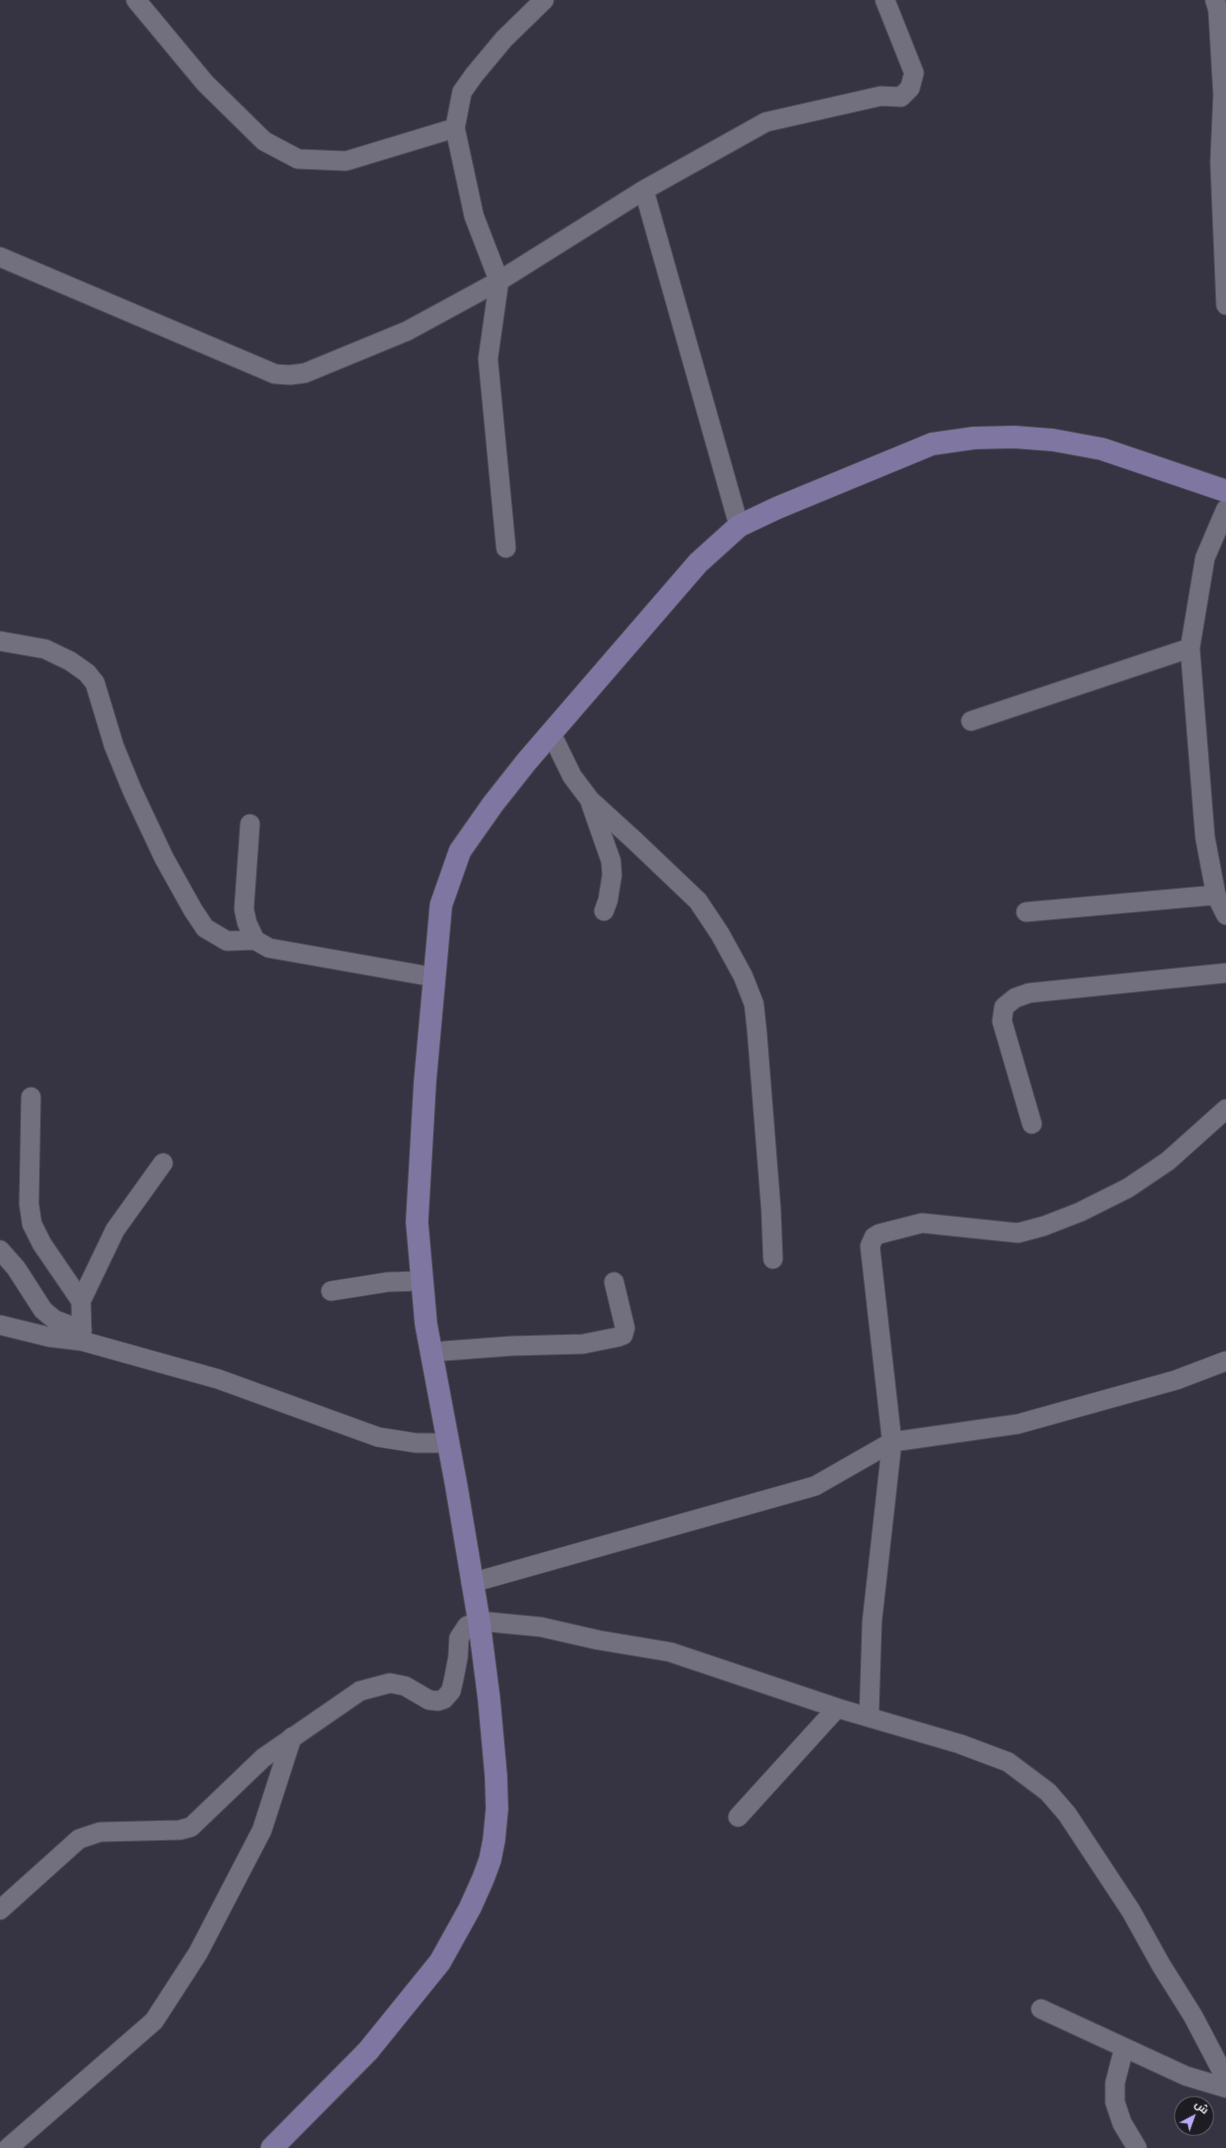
<!DOCTYPE html>
<meta charset="utf-8">
<style>
body{margin:0}
#map{position:relative;width:1226px;height:2148px;overflow:hidden;background:#363342;font-family:Figtree,Cairo,sans-serif}
canvas{display:block}
.north{position:absolute;left:1174px;top:2096px;width:40px;height:40px;box-sizing:border-box;background:#1d1c23;border:1px solid #6c6a73;border-radius:50%;rotate:41deg;font-size:11px;font-weight:700;line-height:16px;text-align:center;color:#e2e0ea}
.north::after{content:'';display:block;margin:auto;width:14px;height:18px;background:#bbaaf6;clip-path:polygon(50% 0,100% 100%,50% 72%,0 100%)}
</style>
<div id="map">
<canvas width="1226" height="2148"></canvas>
<div class="north">ش</div>
</div>
<script>
const ctx = document.querySelector('canvas').getContext('2d');
ctx.lineJoin = 'round';
const shape = rows => new Path2D(rows.map(r => 'M' + r).join(''));
function stroke(path, color, width, dash) { ctx.strokeStyle = color; ctx.lineWidth = width; ctx.lineCap = dash ? 'butt' : 'round'; ctx.setLineDash(dash || []); ctx.stroke(path); }
const minor = shape([
 [136,0,205,83,264,141,298,159,346,161,455,128],
 [1215,0,1218,10,1223,95,1220,162,1226,305],
 [644,190,739,526],
 [0,257,275,374,290,375,305,373,407,331,499,281,644,190,766,122,881,96,901,97,910,88,914,73,885,0],
 [1226,509,1205,558,1190,648,1205,837,1216,895,1226,915],
 [506,548,488,359,499,281,474,216,455,128,462,92,474,75,504,39,544,0],
 [0,641,45,649,70,661,87,673,95,683,114,746,132,790,164,858,193,910,205,928,227,941,255,940],
 [971,721,1190,648],
 [551,733,572,776,590,800,635,841,698,901,720,934,743,976,754,1004,757,1032,771,1209,773,1259],
 [591,804,611,861,612,875,608,900,604,911],
 [250,824,244,909,247,923,255,940,269,948,433,977],
 [1026,912,1216,895],
 [31,1097,29,1204,32,1224,42,1244,81,1301],
 [1032,1124,1002,1021,1004,1007,1015,998,1029,993,1226,973],
 [0,1250,16,1268,43,1310,55,1320,82,1330],
 [331,1291,388,1282,421,1281],
 [0,1325,49,1337,82,1341,218,1379,378,1437,416,1443,447,1443],
 [82,1341,81,1301,115,1230,163,1163],
 [431,1352,511,1346,583,1344,618,1337,623,1335,625,1328,614,1282],
 [471,1583,815,1486,892,1442,1018,1424,1176,1380,1226,1361],
 [869,1717,872,1622,892,1442,870,1246,874,1237,879,1234,922,1223,1018,1233,1044,1226,1080,1212,1128,1188,1168,1161,1226,1109],
 [738,1817,837,1708],
 [0,1910,79,1839,100,1832,180,1830,191,1827,263,1758,360,1691,390,1683,405,1686,429,1700,438,1701,444,1699,451,1691,454,1678,458,1657,459,1638,467,1626,479,1621,541,1627,598,1640,670,1652,837,1708,960,1744,1008,1762,1048,1792,1067,1814,1131,1911,1161,1965,1193,2016,1226,2079],
 [1041,2009,1186,2076,1226,2088],
 [1124,2048,1115,2083,1115,2102,1122,2123,1137,2148],
 [8,2148,154,2021,198,1953,262,1830,292,1737]
]);
const major = shape([
 [272,2148,368,2051,440,1962,470,1908,483,1879,490,1860,494,1840,497,1809,496,1776,489,1699,479,1621,456,1484,426,1324,417,1222,425,1082,441,905,460,851,493,804,527,761,698,563,739,526,777,508,932,444,974,438,1014,437,1053,440,1102,449,1226,491]
]);
stroke(minor, '#514e5a', 21);
stroke(major, '#514e5a', 24);
stroke(minor, '#726f7f', 19);
stroke(major, '#8076a2', 22);
</script>
